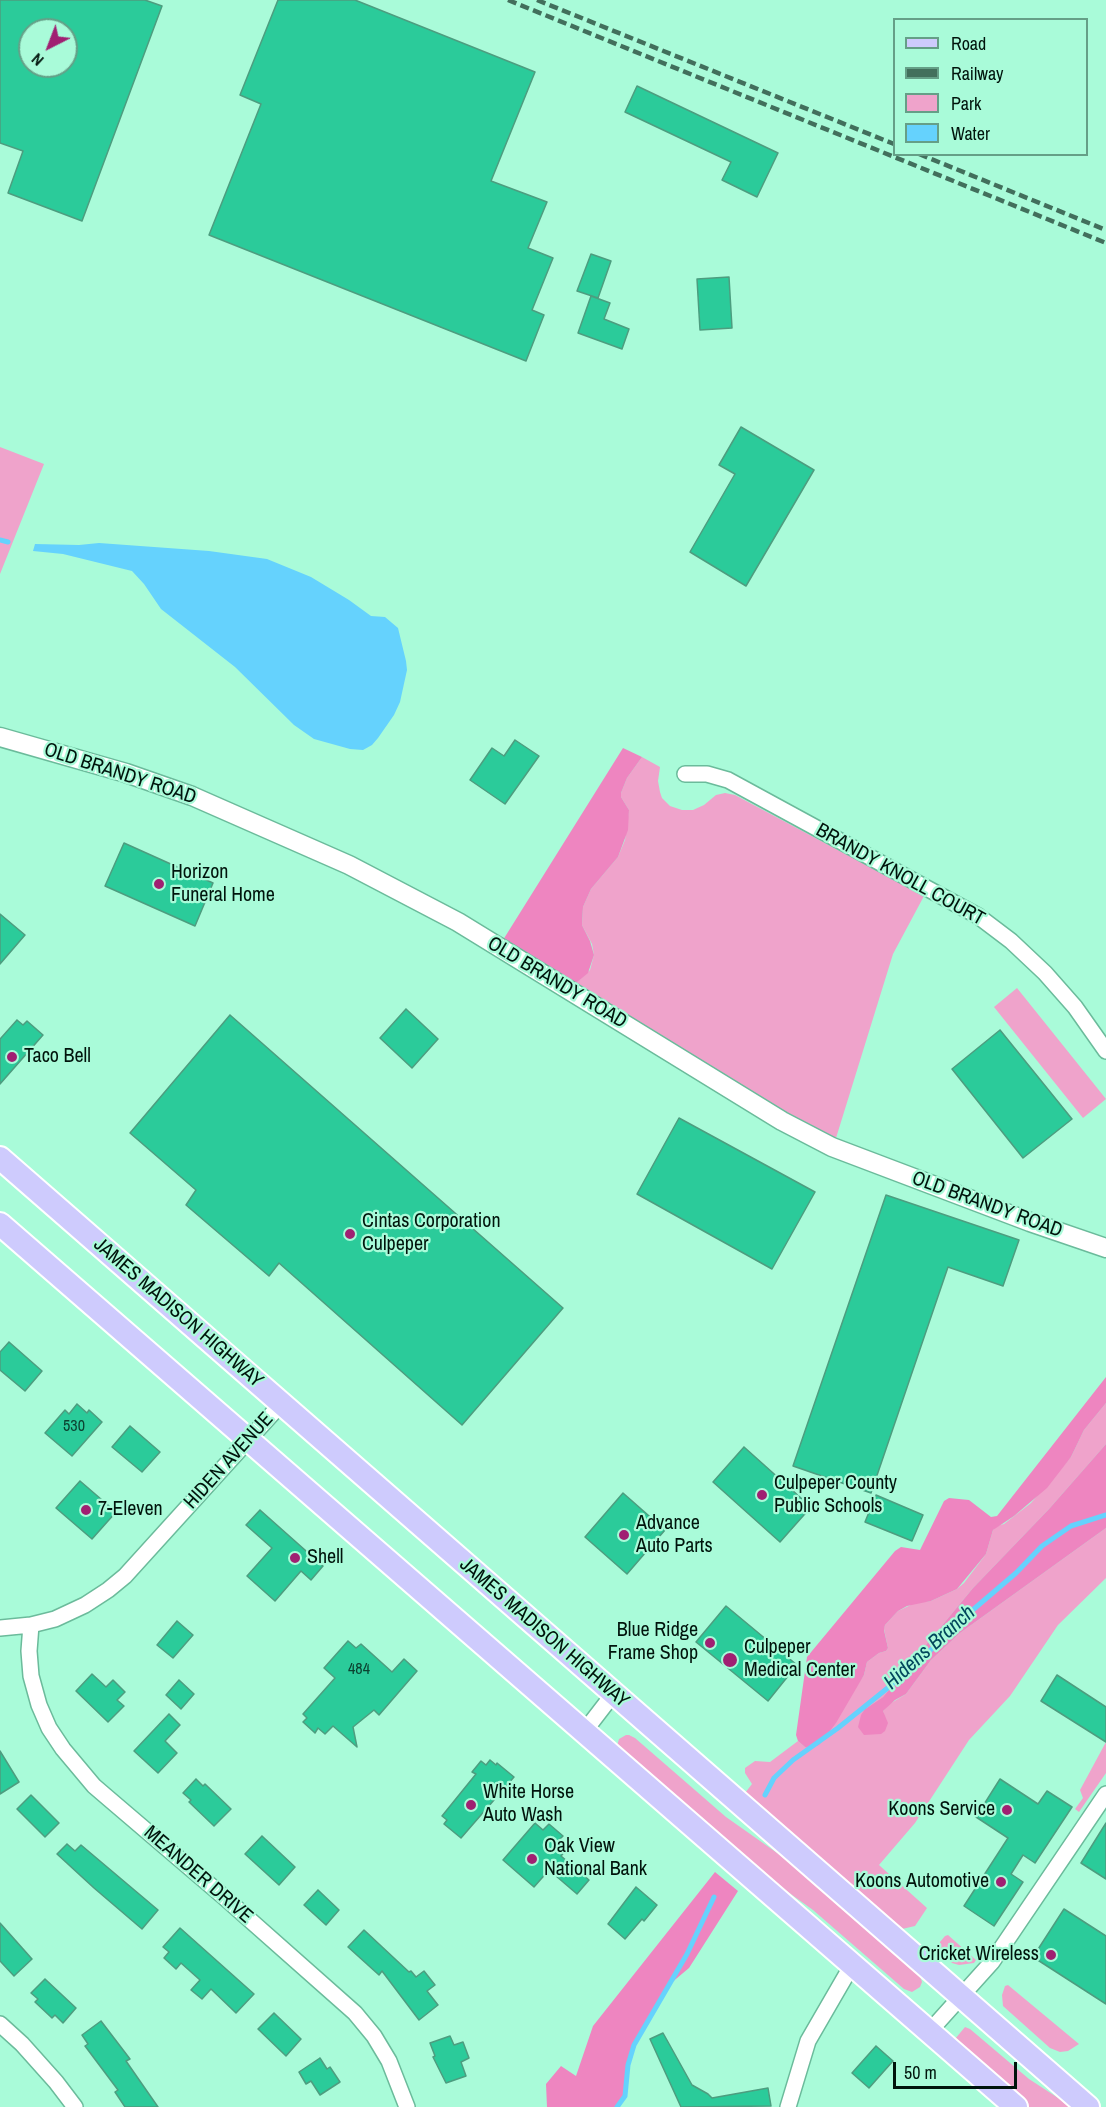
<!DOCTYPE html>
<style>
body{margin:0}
#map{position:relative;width:1106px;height:2107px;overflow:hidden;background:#a9fbd9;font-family:"Archivo Narrow",sans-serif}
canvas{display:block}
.legend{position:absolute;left:893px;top:18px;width:195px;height:138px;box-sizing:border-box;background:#a9fbd9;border:2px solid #659f87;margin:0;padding:8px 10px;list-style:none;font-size:18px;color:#00140c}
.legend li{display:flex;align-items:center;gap:12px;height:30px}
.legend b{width:30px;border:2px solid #659f87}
.north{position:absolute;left:18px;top:18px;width:60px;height:60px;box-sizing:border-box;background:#a9fbd9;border:2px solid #659f87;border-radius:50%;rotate:222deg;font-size:16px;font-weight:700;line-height:24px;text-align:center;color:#00140c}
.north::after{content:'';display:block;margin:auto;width:21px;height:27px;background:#a02072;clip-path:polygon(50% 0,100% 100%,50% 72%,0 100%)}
.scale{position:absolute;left:893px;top:2062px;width:124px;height:27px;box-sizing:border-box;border:3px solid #00140c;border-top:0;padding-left:8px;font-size:18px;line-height:21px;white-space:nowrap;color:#00140c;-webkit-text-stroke:4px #a9fbd9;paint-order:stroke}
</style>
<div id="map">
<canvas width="1106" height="2107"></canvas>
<ul class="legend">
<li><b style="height:8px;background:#cecbfd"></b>Road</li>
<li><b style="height:8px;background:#426f5c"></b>Railway</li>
<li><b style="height:16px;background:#efa3cb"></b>Park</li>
<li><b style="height:16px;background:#65d2fd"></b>Water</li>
</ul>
<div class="north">N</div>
<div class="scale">50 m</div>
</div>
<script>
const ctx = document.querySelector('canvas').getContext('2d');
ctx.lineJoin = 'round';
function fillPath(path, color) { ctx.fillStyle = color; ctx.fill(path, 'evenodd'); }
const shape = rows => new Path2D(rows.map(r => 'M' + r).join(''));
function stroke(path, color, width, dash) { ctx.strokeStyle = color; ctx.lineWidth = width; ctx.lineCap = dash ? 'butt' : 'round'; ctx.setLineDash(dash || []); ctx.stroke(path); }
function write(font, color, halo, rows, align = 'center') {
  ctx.font = font + ' "Archivo Narrow",sans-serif'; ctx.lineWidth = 4.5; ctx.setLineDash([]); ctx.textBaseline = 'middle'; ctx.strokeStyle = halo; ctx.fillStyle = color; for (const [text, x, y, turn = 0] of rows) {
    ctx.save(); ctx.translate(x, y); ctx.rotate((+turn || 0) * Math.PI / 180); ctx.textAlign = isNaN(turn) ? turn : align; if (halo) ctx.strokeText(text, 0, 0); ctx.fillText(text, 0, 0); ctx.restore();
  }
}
const green = shape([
 [0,447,44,464,0,574],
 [642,757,660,767,658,781,660,792,662,798,670,806,682,810,693,810,704,805,716,795,725,793,735,795,924,896,893,954,836,1138,811,1128,576,983,590,970,594,955,592,944,582,925,583,907,591,889,618,857,625,840,629,810,621,797,621,793,627,778],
 [1017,988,1106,1099,1083,1118,994,1007],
 [1106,1403,1106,1444,1049,1509,973,1588,883,1697,865,1709,884,1717,883,1711,888,1705,906,1694,931,1660,960,1633,1106,1528,1106,1578,1058,1625,1010,1696,969,1740,915,1823,879,1865,927,1908,915,1926,902,1929,745,1793,752,1784,745,1773,745,1768,755,1761,770,1762,798,1741,805,1747,850,1696,864,1675,867,1662,879,1653,886,1651,888,1648,884,1629,885,1625,898,1611,915,1603,931,1601,957,1589,964,1583,986,1554,993,1530,997,1526,1004,1524,1031,1503,1071,1457,1084,1430],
 [626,1735,629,1735,635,1738,726,1817,780,1855,832,1897,920,1976,922,1982,920,1987,912,1992,904,1989,813,1910,746,1862,617,1746,619,1739],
 [1106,1742,1106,1773,1079,1812,1075,1809,1083,1798,1080,1790],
 [948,1935,976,1960,974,1963,959,1965,952,1963,942,1954,939,1948,940,1942,945,1936],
 [1008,1985,1079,2044,1068,2051,1060,2052,1050,2048,1003,2006,1002,1995,1005,1986],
 [965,2027,970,2029,1029,2079,1072,2107,1026,2107,955,2039]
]);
const forest = shape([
 [623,748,642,757,627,778,621,793,621,797,629,810,628,830,618,857,591,889,583,907,582,925,590,941,594,955,588,973,576,983,503,940],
 [1106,1377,1106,1403,1084,1430,1071,1457,1047,1488,1014,1516,993,1530,986,1554,957,1589,931,1601,907,1606,898,1611,885,1625,884,1630,888,1648,886,1651,879,1653,867,1662,864,1675,836,1723,819,1745,810,1748,805,1747,798,1741,796,1735,807,1657,895,1551,901,1547,920,1550,944,1501,949,1498,969,1500,991,1517,997,1516],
 [1106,1444,1106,1528,960,1633,931,1660,906,1694,895,1700,883,1711,888,1723,885,1731,881,1734,864,1735,858,1727,861,1715,865,1709,883,1697,973,1588,1049,1509],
 [715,1872,738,1891,689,1968,670,1984,630,2056,625,2096,618,2105,616,2107,547,2107,546,2084,561,2066,576,2076,593,2026]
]);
const water = shape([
 [99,543,209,551,267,559,311,577,349,600,371,616,385,617,398,628,406,661,407,670,400,702,394,715,378,738,372,745,363,750,350,749,314,739,294,725,235,667,161,609,144,584,132,571,63,554,33,551,35,544,79,545]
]);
const stream = shape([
 [0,540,8,542],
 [765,1795,774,1778,793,1760,838,1728,910,1670,968,1614,1016,1573,1042,1546,1071,1526,1106,1515],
 [617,2107,625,2096,628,2065,634,2045,687,1954,714,1897]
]);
const building = shape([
 [0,0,145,0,162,6,82,221,8,193,23,151,0,143,0,0],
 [30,30,66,30,66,66,30,66,30,30],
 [278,0,355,0,535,72,491,181,547,202,528,248,553,258,532,310,544,315,526,361,209,235,261,104,240,95,278,0],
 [637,86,778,153,757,197,722,180,731,162,625,112,637,86],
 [591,254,611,261,598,298,577,291,591,254],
 [729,277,732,328,700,330,697,279,729,277],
 [591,296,610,303,604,319,629,329,622,349,578,333,591,296],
 [741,427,814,470,746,586,690,552,735,474,719,465,741,427],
 [515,740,539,756,505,804,470,780,492,748,504,756,515,740],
 [124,843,213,883,195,926,105,886,124,843],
 [0,914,25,935,0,964,0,914],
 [406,1009,438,1039,412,1068,380,1038,406,1009],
 [230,1015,563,1308,462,1425,279,1263,269,1276,186,1205,196,1190,130,1133,230,1015],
 [17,1020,23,1025,27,1021,43,1035,0,1084,0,1039,17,1020],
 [1000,1030,1072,1119,1023,1158,952,1069,1000,1030],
 [679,1118,815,1192,772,1269,637,1194,679,1118],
 [886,1195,1019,1240,1003,1286,948,1267,871,1493,793,1466,886,1195],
 [9,1342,42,1371,25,1391,0,1370,0,1352,9,1342],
 [77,1404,87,1413,89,1410,102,1422,72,1456,45,1433,65,1410,69,1414,77,1404],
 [130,1426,160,1452,142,1472,112,1447,130,1426],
 [744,1447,811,1507,780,1542,713,1482,744,1447],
 [80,1481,116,1512,92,1539,56,1508,80,1481],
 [623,1493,665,1530,627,1574,585,1537,623,1493],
 [876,1495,923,1515,912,1541,865,1522,876,1495],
 [260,1510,323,1566,311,1580,301,1571,275,1601,247,1576,272,1548,246,1525,260,1510],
 [726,1606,797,1665,768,1701,696,1642,726,1606],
 [177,1621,193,1635,173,1658,157,1645,177,1621],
 [348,1641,356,1648,361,1644,392,1672,404,1659,417,1671,379,1715,374,1710,353,1727,357,1747,333,1726,325,1734,318,1728,315,1733,303,1722,307,1718,303,1714,335,1678,324,1668,348,1641],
 [92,1674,106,1687,113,1680,125,1692,117,1700,124,1706,108,1722,76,1691,92,1674],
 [1057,1675,1106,1707,1106,1742,1041,1701,1057,1675],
 [179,1680,194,1694,181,1709,166,1695,179,1680],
 [169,1714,180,1725,165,1741,177,1753,158,1773,134,1751,169,1714],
 [0,1751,19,1782,0,1794,0,1751],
 [490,1760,496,1765,497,1763,514,1777,461,1838,444,1824,447,1820,442,1816,476,1774,472,1772,481,1761,486,1765,490,1760],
 [196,1779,203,1786,205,1784,231,1809,214,1826,189,1802,191,1800,183,1793,196,1779],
 [1000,1779,1038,1804,1047,1791,1072,1807,1035,1863,1023,1855,1011,1874,1023,1882,994,1926,964,1906,1008,1838,976,1817,1000,1779],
 [31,1795,59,1823,45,1837,17,1809,31,1795],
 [535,1823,543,1830,549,1824,563,1836,557,1842,566,1850,561,1856,589,1880,577,1894,549,1870,534,1887,503,1860,535,1823],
 [1106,1823,1106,1879,1081,1863,1106,1823],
 [262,1836,295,1867,279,1885,245,1854,262,1836],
 [67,1844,75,1851,81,1845,158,1910,142,1929,94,1888,57,1854,67,1844],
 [636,1887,657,1905,644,1921,642,1919,625,1939,608,1924,636,1887],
 [318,1890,339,1910,326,1925,304,1905,318,1890],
 [1064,1909,1106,1936,1106,2004,1033,1957,1064,1909],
 [0,1923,32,1959,14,1976,0,1961,0,1923],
 [180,1928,254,1994,236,2013,211,1989,202,1999,191,1990,200,1980,181,1963,176,1969,164,1958,169,1952,163,1947,180,1928],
 [364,1930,409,1972,411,1971,416,1977,424,1971,435,1985,427,1991,438,2005,419,2020,382,1971,379,1975,348,1947,364,1930],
 [45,1979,76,2008,63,2023,55,2015,52,2018,35,2002,38,1999,31,1993,45,1979],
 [274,2013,301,2039,286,2056,258,2029,274,2013],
 [101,2021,130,2059,126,2061,158,2107,125,2107,115,2092,118,2090,85,2046,88,2044,82,2035,101,2021],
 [663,2033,692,2085,708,2094,712,2098,768,2088,771,2106,681,2107,650,2039,663,2033],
 [450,2036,454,2045,463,2042,469,2058,461,2062,466,2076,446,2083,433,2057,435,2056,430,2043,450,2036],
 [876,2046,893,2061,869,2088,852,2073,876,2046],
 [320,2058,327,2069,330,2067,340,2082,320,2095,311,2081,306,2084,299,2072,320,2058]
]);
const minor = shape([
 [685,774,707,774,728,780,978,916,1011,941,1045,973,1075,1007,1106,1051],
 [31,1625,29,1651,31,1676,39,1705,49,1728,63,1749,94,1786,108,1798,224,1897,355,2013,374,2036,389,2061,407,2107],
 [0,1628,31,1625,55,1619,85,1605,108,1590,125,1576,281,1404],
 [584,1732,614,1693],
 [0,2024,22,2044,56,2082,75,2107],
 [929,2032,992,1962,1106,1794],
 [788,2107,808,2041,852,1965]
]);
const tertiary = shape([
 [0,737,126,773,192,796,349,865,458,922,782,1121,832,1147,1030,1222,1106,1248]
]);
const primary = shape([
 [0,1158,1088,2107],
 [0,1224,1016,2107]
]);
const rail = shape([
 [508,0,1106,243],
 [537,0,894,144],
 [919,154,1106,230]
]);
const markers = [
 [159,884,6,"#a02072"],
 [12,1057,6,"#a02072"],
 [350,1234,6,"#a02072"],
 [762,1495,6,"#a02072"],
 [86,1510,6,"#a02072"],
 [624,1535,6,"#a02072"],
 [295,1558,6,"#a02072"],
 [710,1643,6,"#a02072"],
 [730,1660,8,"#a02072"],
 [471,1805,6,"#a02072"],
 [1007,1810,6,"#a02072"],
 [532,1859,6,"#a02072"],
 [1001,1882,6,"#a02072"],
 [1051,1955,6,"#a02072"]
];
const numberNames = [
 ["530",74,1427],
 ["484",359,1670]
];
const streetNames = [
 ["OLD BRANDY ROAD",120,774,18],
 ["BRANDY KNOLL COURT",900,875,29],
 ["OLD BRANDY ROAD",557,983,31],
 ["OLD BRANDY ROAD",987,1205,20],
 ["JAMES MADISON HIGHWAY",178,1313,41],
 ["HIDEN AVENUE",229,1461,-48],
 ["JAMES MADISON HIGHWAY",544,1633,41],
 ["MEANDER DRIVE",198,1875,41]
];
const poiNames = [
 ["Horizon",171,873],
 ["Funeral Home",171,896],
 ["Taco Bell",24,1057],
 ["Cintas Corporation",362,1222],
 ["Culpeper",362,1245],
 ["Culpeper County",774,1484],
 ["Public Schools",774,1507],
 ["7-Eleven",98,1510],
 ["Advance",636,1524],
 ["Auto Parts",636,1547],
 ["Shell",307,1558],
 ["Blue Ridge",698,1631,"right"],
 ["Frame Shop",698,1654,"right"],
 ["Culpeper",744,1648],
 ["Medical Center",744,1671],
 ["White Horse",483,1793],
 ["Auto Wash",483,1816],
 ["Koons Service",995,1810,"right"],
 ["Oak View",544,1847],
 ["National Bank",544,1870],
 ["Koons Automotive",989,1882,"right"],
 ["Cricket Wireless",1039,1955,"right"]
];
const waterNames = [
 ["Hidens Branch",930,1648,-42]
];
fillPath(green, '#efa3cb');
fillPath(forest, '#ee85c0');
fillPath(water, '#65d2fd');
stroke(stream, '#65d2fd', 5);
fillPath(building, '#2bcb9a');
stroke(building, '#4d9d7f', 1.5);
stroke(minor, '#6bbb9b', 18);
stroke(tertiary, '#6bbb9b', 21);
stroke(primary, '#fff', 26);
stroke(minor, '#fff', 15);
stroke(tertiary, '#fff', 18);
stroke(primary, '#cecbfd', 22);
stroke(rail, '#426f5c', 4.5, [9, 4.5]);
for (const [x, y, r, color] of markers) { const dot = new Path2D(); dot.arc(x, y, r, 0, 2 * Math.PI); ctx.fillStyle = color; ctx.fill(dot); stroke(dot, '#a9fbd9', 2); }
write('16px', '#0b4230', null, numberNames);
write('20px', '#00140c', '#a9fbd9', streetNames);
write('20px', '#00140c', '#a9fbd9', poiNames, 'left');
write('italic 21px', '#02475c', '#a9fbd9', waterNames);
</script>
